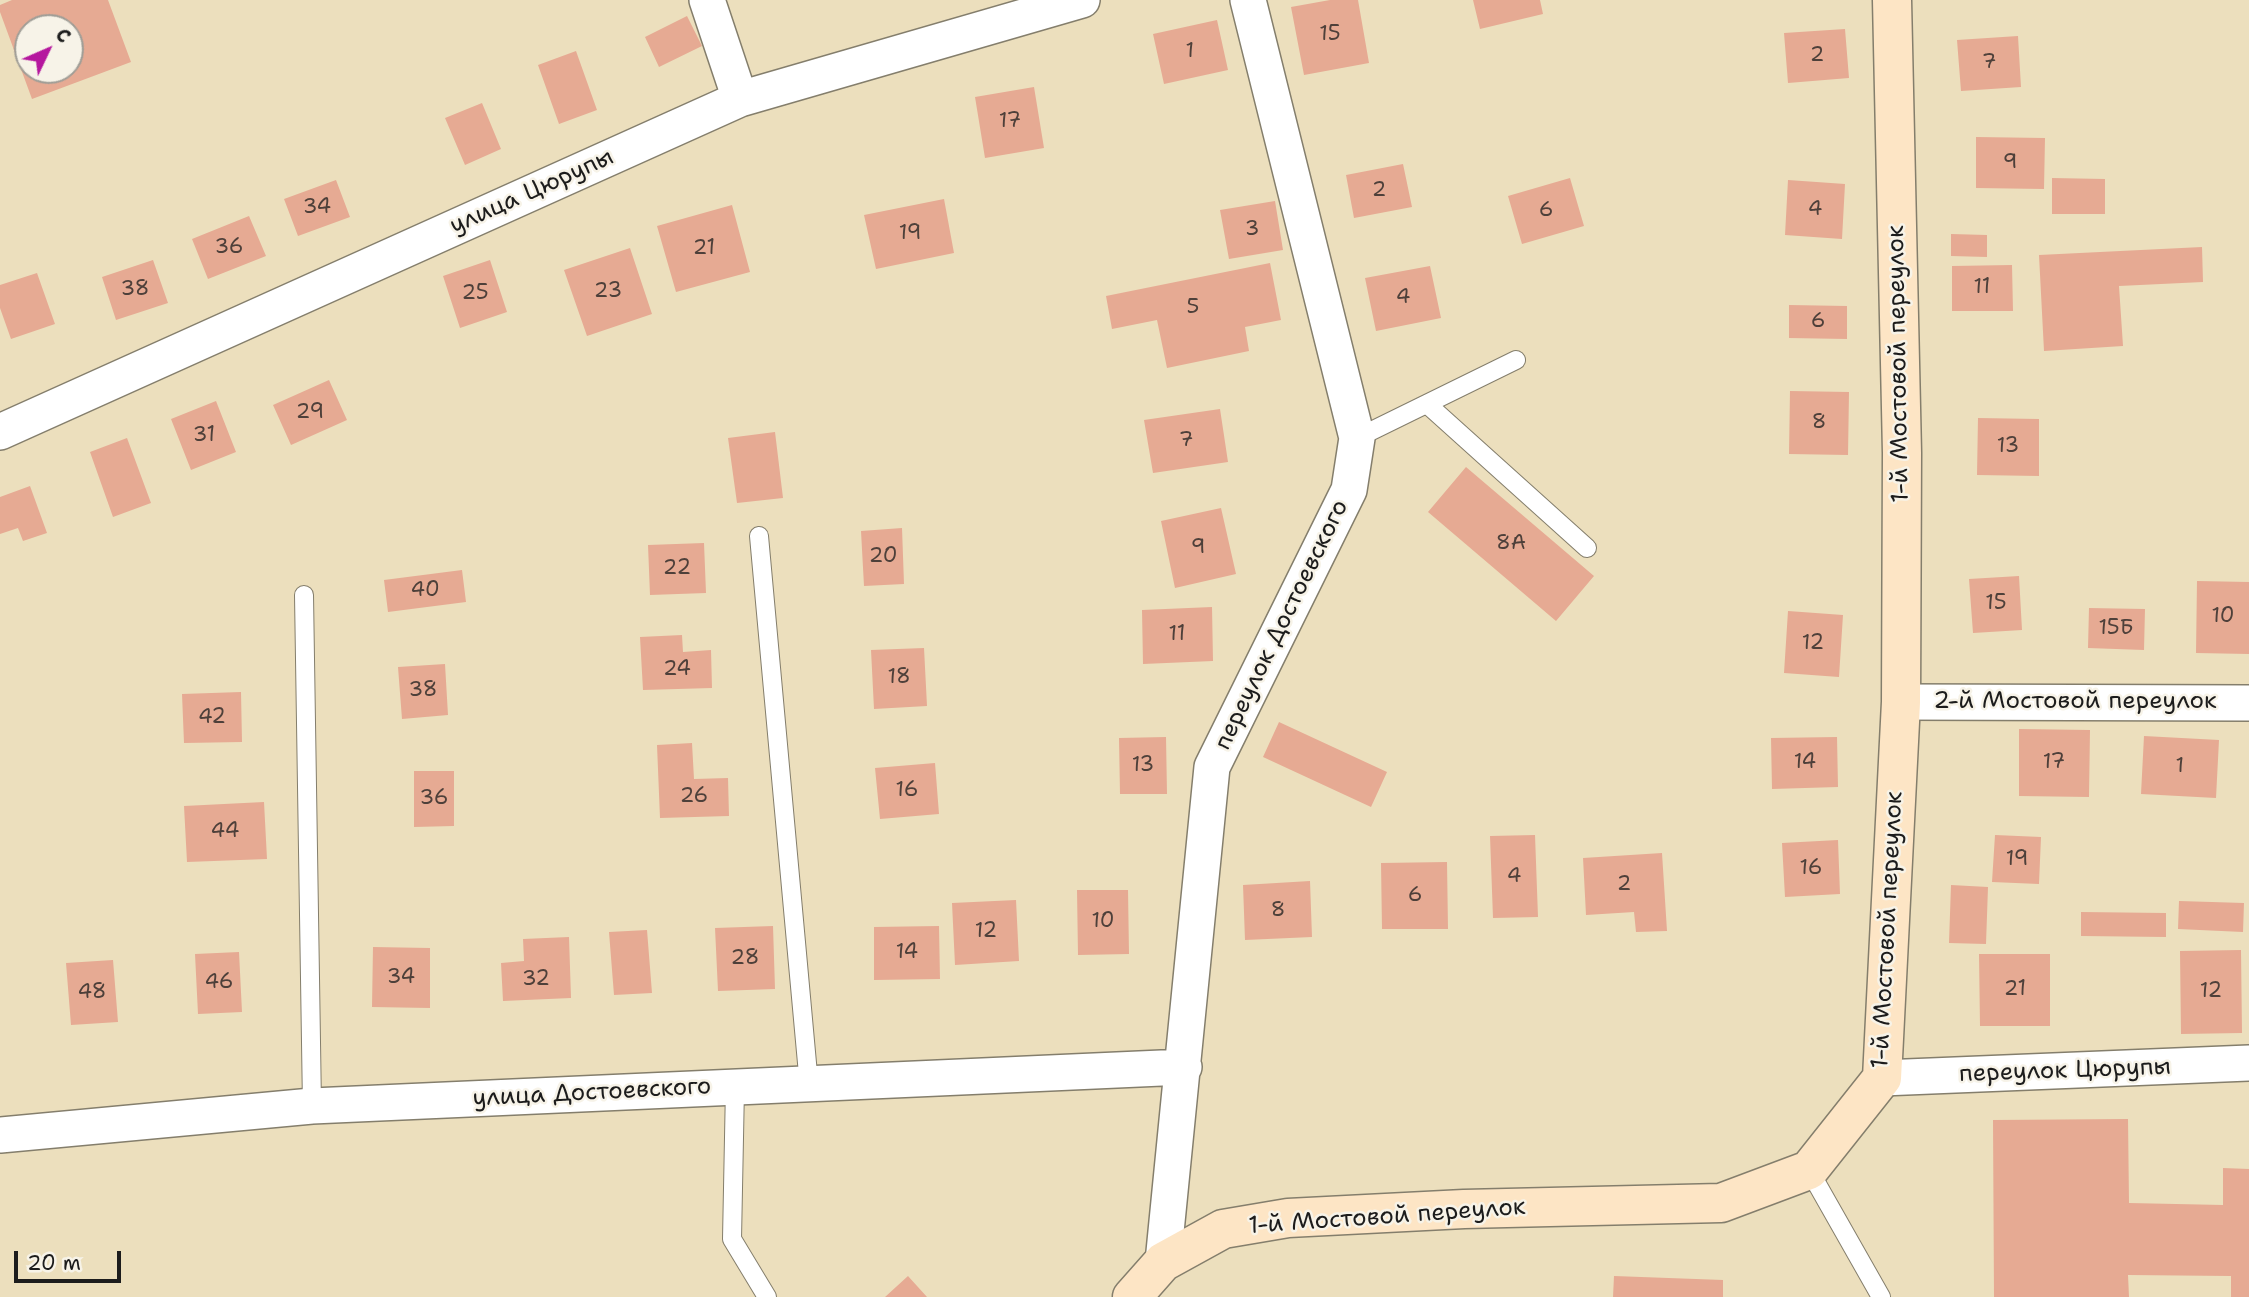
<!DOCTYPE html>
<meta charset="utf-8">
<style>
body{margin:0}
#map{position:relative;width:2249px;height:1297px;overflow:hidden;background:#ecdfbd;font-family:"Shantell Sans",sans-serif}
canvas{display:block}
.north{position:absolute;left:14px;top:14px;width:70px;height:70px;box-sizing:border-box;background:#f7f3e8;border:2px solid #9f9d96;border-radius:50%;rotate:46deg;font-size:19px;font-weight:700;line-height:28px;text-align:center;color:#1c1c1c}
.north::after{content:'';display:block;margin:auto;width:24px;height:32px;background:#b5179e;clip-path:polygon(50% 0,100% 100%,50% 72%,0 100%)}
.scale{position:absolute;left:14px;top:1251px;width:107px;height:32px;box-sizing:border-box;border:4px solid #1c1c1c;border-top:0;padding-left:9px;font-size:21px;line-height:24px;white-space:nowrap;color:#1c1c1c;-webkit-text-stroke:5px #f7f3e8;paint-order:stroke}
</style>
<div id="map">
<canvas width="2249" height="1297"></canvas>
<div class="north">С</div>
<div class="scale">20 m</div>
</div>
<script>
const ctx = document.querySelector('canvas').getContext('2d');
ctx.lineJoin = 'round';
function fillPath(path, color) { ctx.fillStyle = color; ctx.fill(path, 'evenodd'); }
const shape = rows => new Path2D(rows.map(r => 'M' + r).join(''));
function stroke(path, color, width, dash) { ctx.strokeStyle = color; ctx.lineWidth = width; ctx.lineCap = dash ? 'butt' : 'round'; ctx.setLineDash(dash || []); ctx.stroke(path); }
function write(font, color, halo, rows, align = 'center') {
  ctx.font = font + ' "Shantell Sans",sans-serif'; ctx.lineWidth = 5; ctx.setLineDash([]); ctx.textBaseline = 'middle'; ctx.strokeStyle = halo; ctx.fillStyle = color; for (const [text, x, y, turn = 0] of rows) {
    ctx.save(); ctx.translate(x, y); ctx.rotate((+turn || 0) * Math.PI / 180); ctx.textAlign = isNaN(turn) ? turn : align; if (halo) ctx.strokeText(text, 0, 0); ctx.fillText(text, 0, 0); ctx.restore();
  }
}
const building = shape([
 [12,0,108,0,131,62,32,99,0,12,0,5],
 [28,28,70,28,70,70,28,70],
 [1330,0,1358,0,1369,63,1304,75,1291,7],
 [1473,0,1540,0,1543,14,1480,29],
 [687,16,702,46,659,67,645,37],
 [1217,20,1228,70,1164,84,1153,34],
 [1845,29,1849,78,1788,83,1784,33],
 [2018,36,2021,87,1961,91,1957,40],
 [576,51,597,110,559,124,538,65],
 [1034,87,1044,148,985,158,975,97],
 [482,103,501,149,465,165,445,118],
 [1976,137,2045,138,2044,189,1976,188],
 [1403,164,1412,207,1354,218,1346,175],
 [1570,178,1584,226,1522,244,1508,196],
 [2052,178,2105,179,2105,214,2052,214],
 [336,180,350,217,298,236,284,199],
 [1788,180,1845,184,1842,239,1785,235],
 [944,199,954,253,876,269,864,215],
 [1275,201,1283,250,1229,259,1220,210],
 [732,205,750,272,676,292,657,226],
 [249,216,266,256,208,279,192,239],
 [1951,234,1987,235,1987,257,1951,256],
 [2202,247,2203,282,2119,286,2123,346,2044,351,2039,255],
 [630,248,652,314,587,336,564,270],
 [153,260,168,303,116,320,102,277],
 [490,260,507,312,460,328,443,276],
 [1270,263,1281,320,1245,327,1249,351,1167,368,1157,320,1112,329,1106,296],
 [2012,265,2013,311,1952,311,1952,266],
 [1430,266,1441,318,1376,331,1365,278],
 [37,273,55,324,11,339,0,308,0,285],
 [1789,305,1847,306,1847,339,1789,338],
 [329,380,347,420,291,445,273,405],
 [1790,391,1849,392,1848,455,1789,454],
 [216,401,236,452,191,470,171,419],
 [1220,409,1228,462,1153,473,1144,420],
 [1978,418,2039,419,2039,476,1977,475],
 [775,432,783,498,737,503,728,438],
 [127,438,151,503,113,517,90,452],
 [1466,467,1594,576,1556,621,1428,512],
 [30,486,47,533,23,541,18,528,0,534,0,497],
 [1221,508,1236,574,1175,588,1161,521],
 [902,528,904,584,864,586,861,531],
 [704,543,706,593,650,595,648,545],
 [462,570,466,602,388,612,384,580],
 [2019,576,2022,630,1973,633,1969,579],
 [2197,581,2249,582,2249,654,2196,653],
 [1212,607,1213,661,1143,664,1142,610],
 [2089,608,2145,609,2144,650,2088,648],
 [1788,611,1843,615,1839,677,1784,673],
 [682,635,683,652,711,650,712,688,643,690,640,637],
 [924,648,927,706,874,709,871,650],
 [445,664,448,715,402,719,398,667],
 [241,692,242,742,184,743,182,694],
 [1279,722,1387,772,1371,807,1263,757],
 [2019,729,2090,730,2089,797,2019,796],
 [2144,736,2219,740,2216,798,2141,794],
 [1166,737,1167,794,1120,794,1119,738],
 [1837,737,1838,787,1772,789,1771,738],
 [692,743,694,779,728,778,729,816,660,818,657,745],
 [935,763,939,814,880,819,875,768],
 [414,771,454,771,454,826,414,827],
 [264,802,267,859,187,862,184,806],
 [1535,835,1538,917,1493,918,1490,836],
 [1995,835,2041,837,2039,884,1992,882],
 [1838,840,1840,894,1785,897,1782,843],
 [1662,853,1667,931,1636,932,1634,912,1586,915,1583,858],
 [1447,862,1448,929,1382,929,1381,863],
 [1310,881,1312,937,1245,940,1243,885],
 [1951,885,1988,887,1986,944,1949,943],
 [1077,890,1128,890,1129,954,1078,955],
 [1016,900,1019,961,955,965,952,903],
 [2179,901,2244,903,2243,932,2178,929],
 [2081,912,2166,913,2166,937,2081,936],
 [773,926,775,989,718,991,715,928],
 [939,926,940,979,874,980,874,927],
 [647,930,652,993,614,995,609,932],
 [569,937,571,998,503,1001,501,963,524,961,523,939],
 [373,947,430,948,430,1008,372,1007],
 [2241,950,2242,1033,2181,1034,2180,951],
 [239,952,242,1012,198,1014,195,954],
 [1979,954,2050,954,2050,1026,1980,1026],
 [113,960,118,1022,71,1025,66,963],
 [2128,1119,2129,1203,2223,1205,2223,1168,2249,1169,2249,1297,2231,1297,2231,1276,2128,1275,2129,1297,1994,1297,1993,1120],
 [908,1276,927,1297,885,1297],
 [1614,1276,1723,1280,1723,1297,1613,1297]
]);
const lane = shape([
 [1427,404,1587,548],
 [1357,438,1516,360],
 [759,536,809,1085],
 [304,595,312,1106],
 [735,1087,732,1239,767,1297],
 [1809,1170,1881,1297]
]);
const street = shape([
 [707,0,740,99],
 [0,432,740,99,1082,0],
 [1901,702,2249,703],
 [1882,1078,2249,1063],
 [0,1135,312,1106,1184,1067],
 [1163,1262,1212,767,1349,490,1357,438,1248,0]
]);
const secondary = shape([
 [1132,1297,1163,1262,1223,1229,1288,1218,1464,1209,1721,1203,1809,1170,1882,1078,1901,702,1902,453,1892,0]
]);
const numberNames = [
 ["15",1330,35],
 ["1",1190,52],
 ["2",1817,56],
 ["7",1989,63],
 ["17",1010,122],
 ["9",2010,163],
 ["2",1379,191],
 ["34",317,208],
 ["4",1815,210],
 ["6",1546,211],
 ["3",1252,230],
 ["19",910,234],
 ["36",229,248],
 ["21",704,249],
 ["11",1982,288],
 ["38",135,290],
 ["23",608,292],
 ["25",475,294],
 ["4",1403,298],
 ["5",1193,308],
 ["6",1818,322],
 ["29",310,413],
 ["8",1819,423],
 ["31",204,436],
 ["7",1186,441],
 ["13",2008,447],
 ["8А",1511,544],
 ["9",1198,548],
 ["20",883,557],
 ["22",677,569],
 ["40",425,591],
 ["15",1996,604],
 ["10",2223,617],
 ["15Б",2116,629],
 ["11",1177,635],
 ["12",1813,644],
 ["24",677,670],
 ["18",899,678],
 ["38",423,691],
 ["42",212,718],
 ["14",1805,763],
 ["17",2054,763],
 ["13",1143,766],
 ["1",2180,767],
 ["16",907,791],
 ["26",694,797],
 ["36",434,799],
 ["44",225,832],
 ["19",2017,860],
 ["16",1811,869],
 ["4",1514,877],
 ["2",1624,885],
 ["6",1415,896],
 ["8",1278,911],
 ["10",1103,922],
 ["12",986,932],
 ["14",907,953],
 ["28",745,959],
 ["34",401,978],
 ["32",536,980],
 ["46",219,983],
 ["21",2015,990],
 ["12",2211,992],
 ["48",92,993]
];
const streetNames = [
 ["улица Цюрупы",532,192,-24],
 ["1-й Мостовой переулок",1899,364,-91],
 ["переулок Достоевского",1282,625,-64],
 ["2-й Мостовой переулок",2075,702],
 ["1-й Мостовой переулок",1888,930,-87],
 ["переулок Цюрупы",2065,1071,-2],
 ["улица Достоевского",592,1093,-3],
 ["1-й Мостовой переулок",1387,1217,-4]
];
fillPath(building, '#e6aa93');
stroke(lane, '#847e6c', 20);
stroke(street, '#847e6c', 38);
stroke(secondary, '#847e6c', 41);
stroke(lane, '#fff', 18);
stroke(street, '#fff', 35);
stroke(secondary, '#fde5c5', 38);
write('21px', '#4e403a', null, numberNames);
write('24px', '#1c1c1c', '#f7f3e8', streetNames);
</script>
